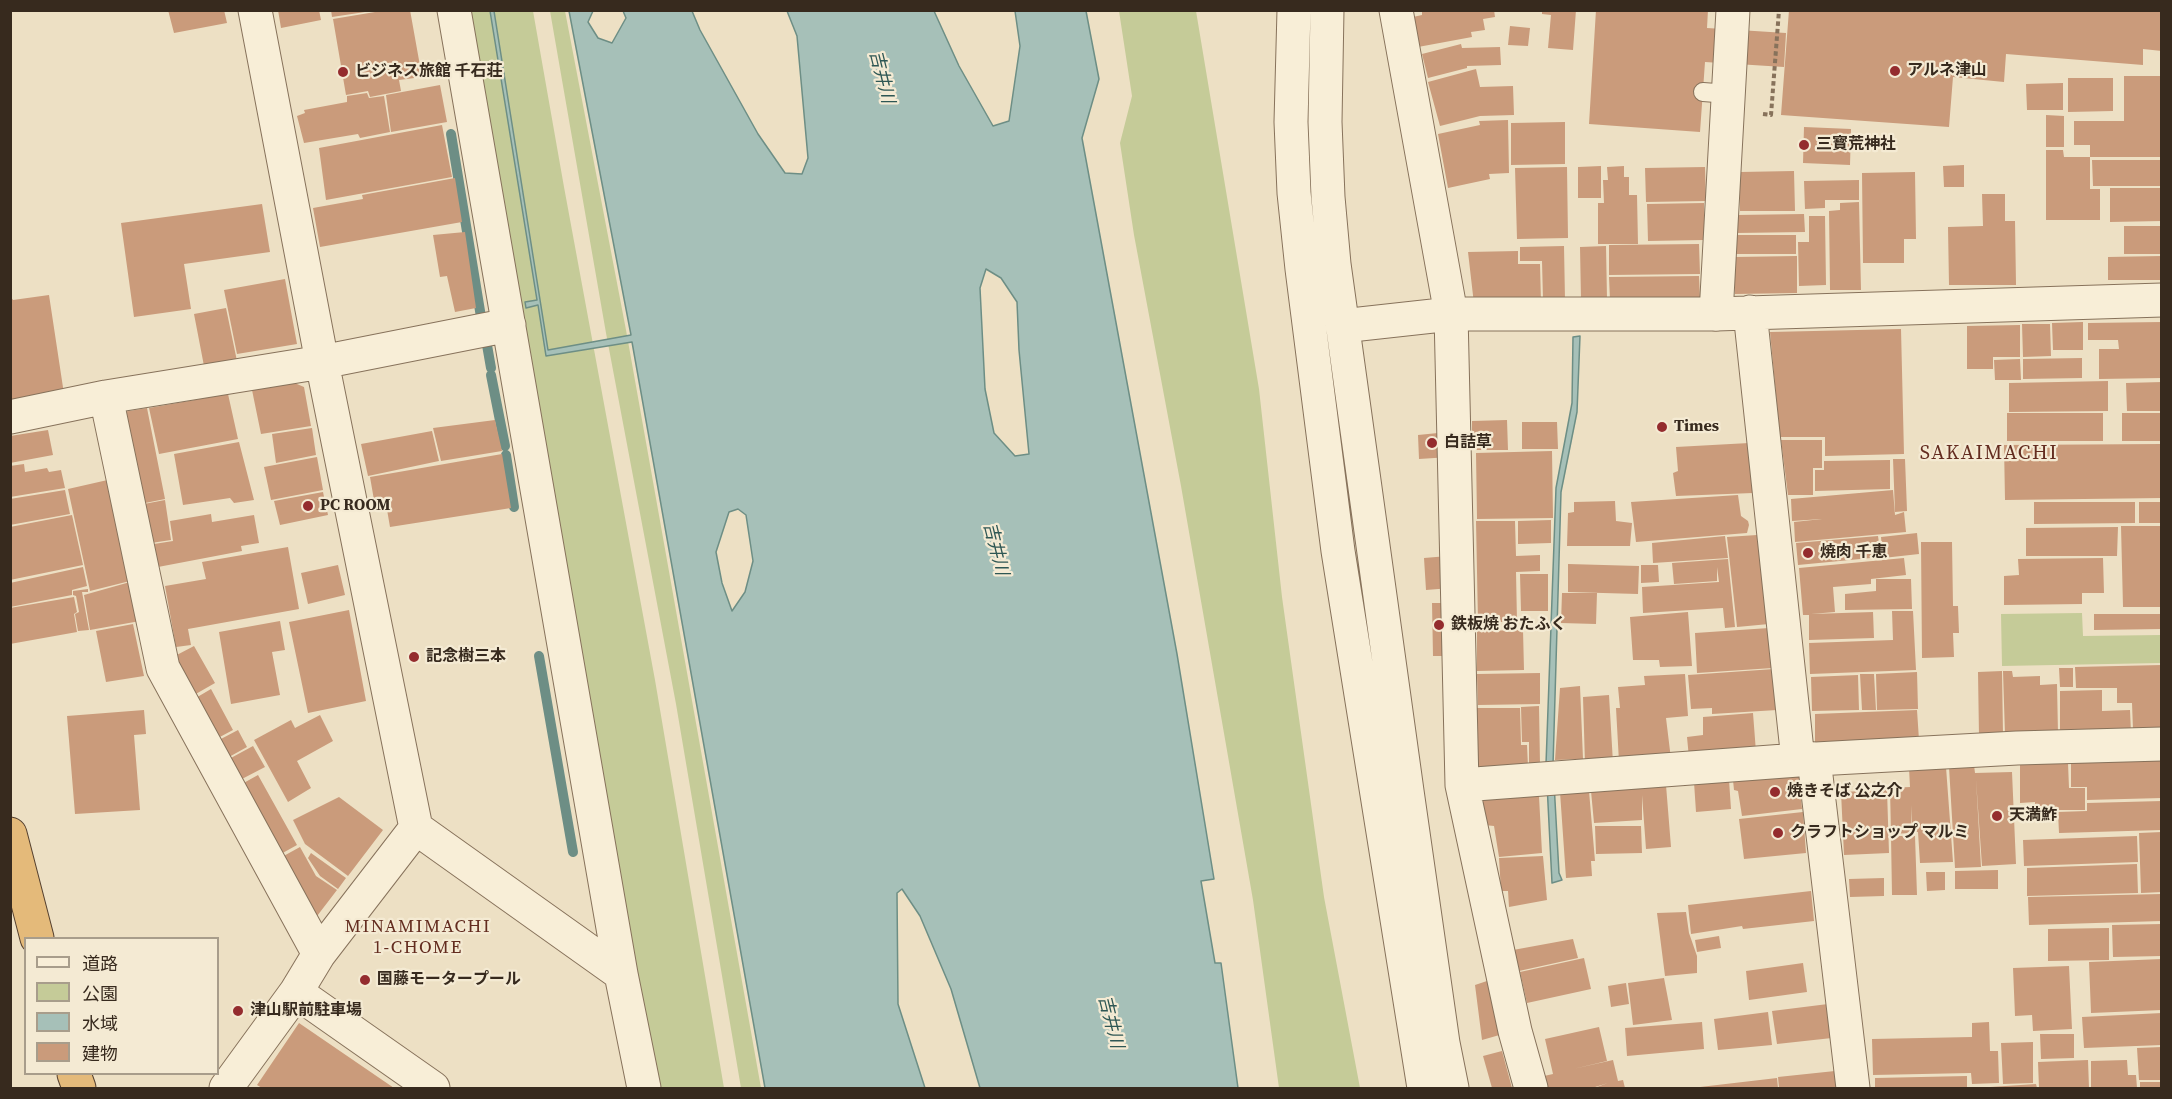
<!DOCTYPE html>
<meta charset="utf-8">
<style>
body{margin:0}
#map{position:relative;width:2172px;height:1099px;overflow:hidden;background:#ede0c4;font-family:"Source Serif 4","Noto Sans JP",serif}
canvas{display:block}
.frame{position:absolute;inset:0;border:12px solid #372a1e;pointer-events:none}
.legend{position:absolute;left:24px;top:937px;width:195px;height:138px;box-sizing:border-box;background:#f4ead3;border:2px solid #a89d8b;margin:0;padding:8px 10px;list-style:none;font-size:18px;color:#372a1e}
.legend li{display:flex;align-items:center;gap:12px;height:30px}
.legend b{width:30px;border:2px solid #a89d8b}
</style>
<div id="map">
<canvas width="2172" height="1099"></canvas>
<div class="frame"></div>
<ul class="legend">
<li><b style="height:8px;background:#f8eed7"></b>道路</li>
<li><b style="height:16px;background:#c5cb98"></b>公園</li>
<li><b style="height:16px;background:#a6c0b8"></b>水域</li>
<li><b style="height:16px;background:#ca9b7b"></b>建物</li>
</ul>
</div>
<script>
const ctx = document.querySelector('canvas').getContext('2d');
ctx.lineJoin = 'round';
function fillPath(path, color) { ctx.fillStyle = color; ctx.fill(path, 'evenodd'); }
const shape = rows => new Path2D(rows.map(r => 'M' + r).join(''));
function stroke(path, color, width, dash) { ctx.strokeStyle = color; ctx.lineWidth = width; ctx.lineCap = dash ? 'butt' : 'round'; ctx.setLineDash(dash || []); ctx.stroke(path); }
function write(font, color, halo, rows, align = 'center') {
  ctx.font = font + ' "Source Serif 4","Noto Sans JP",serif'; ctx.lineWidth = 4.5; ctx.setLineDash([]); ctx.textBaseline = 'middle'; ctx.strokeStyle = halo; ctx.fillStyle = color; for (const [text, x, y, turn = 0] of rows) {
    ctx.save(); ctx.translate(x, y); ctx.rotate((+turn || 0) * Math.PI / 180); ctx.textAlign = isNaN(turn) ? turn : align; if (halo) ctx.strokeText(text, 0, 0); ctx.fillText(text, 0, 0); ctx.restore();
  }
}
const green = shape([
 [468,11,533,11,564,187,655,680,724,1088,654,1088],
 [550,11,565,11,626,330,761,1088,741,1088,676,704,606,333],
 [1119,11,1196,11,1259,389,1282,597,1324,897,1360,1088,1279,1088,1253,900,1181,486,1134,235,1120,143,1132,96],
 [2082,613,2083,636,2161,635,2161,663,2002,666,2001,614]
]);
const water = shape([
 [490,11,494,11,548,350,631,335,569,11,593,11,588,22,598,38,612,43,626,18,623,11,692,11,700,30,758,134,785,173,802,174,808,158,797,36,787,11,934,11,959,66,993,126,1009,121,1020,46,1015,11,1086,11,1099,79,1082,138,1177,654,1214,879,1201,881,1215,963,1221,963,1238,1088,980,1088,951,989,920,916,902,889,897,893,898,1004,925,1088,765,1088,632,342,546,356,538,305,526,308,525,302,537,300,490,11],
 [986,269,1001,278,1017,302,1019,350,1029,454,1015,456,994,433,985,389,980,288,986,269],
 [738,509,746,515,753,561,745,592,732,611,722,583,716,552,729,512,738,509],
 [1580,336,1577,412,1561,492,1553,765,1559,873,1562,880,1552,883,1546,764,1556,488,1572,403,1573,337,1580,336]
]);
const stream = shape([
 [451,134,481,317],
 [487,345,491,368],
 [491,375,505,446],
 [506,455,514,507],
 [539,656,573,852]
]);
const building = shape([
 [168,10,224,10,227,23,174,33],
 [278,10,319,10,321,20,281,28],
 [331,10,365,10,365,12,332,17],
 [387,10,410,10,422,77,399,80,401,91,370,97,368,91,346,95,333,19],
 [1422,10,1494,10,1495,17,1483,19,1485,30,1471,32,1472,37,1418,47,1413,17,1422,15],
 [1542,10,1576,10,1573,50,1548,48,1551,15,1542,14],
 [1596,10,1708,10,1707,28,1786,33,1784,67,1705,62,1700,132,1589,124],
 [1789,10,2162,10,2162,51,2143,49,2143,65,2006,54,2004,82,1953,77,1949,127,1781,115],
 [1510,26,1530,28,1528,46,1508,45],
 [1461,44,1462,48,1500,47,1501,65,1467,66,1467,68,1428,78,1422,54],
 [1476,69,1480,87,1513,86,1514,115,1480,116,1440,126,1428,82],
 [2124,76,2162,76,2162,157,2090,157,2090,145,2074,145,2074,121,2124,121],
 [2068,78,2113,78,2113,111,2068,112],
 [2063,83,2063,110,2027,110,2026,84],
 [440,85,447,122,391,132,386,95],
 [367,93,369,98,384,96,390,132,360,138,358,134,304,143,297,116,305,113,304,110,347,102,347,96],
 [2046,115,2064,116,2064,147,2046,147],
 [1508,120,1509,173,1489,174,1490,179,1448,188,1438,134,1480,125,1479,121],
 [1565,122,1565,164,1511,165,1511,123],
 [442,125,452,177,326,200,319,148],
 [1804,127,1851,129,1850,165,1803,163],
 [2046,150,2063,150,2064,157,2090,157,2090,189,2100,189,2100,220,2046,220],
 [2092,160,2162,160,2162,186,2093,186],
 [1964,165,1964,187,1944,187,1943,166],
 [1601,166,1601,198,1578,198,1578,167],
 [1624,166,1624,177,1629,177,1629,195,1637,195,1638,244,1598,244,1598,203,1604,203,1603,180,1608,180,1607,167],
 [1567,167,1568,238,1517,239,1515,168],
 [1705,167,1706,201,1646,202,1645,168],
 [1794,171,1795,211,1740,211,1740,172],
 [1915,172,1916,239,1904,239,1904,263,1863,263,1862,173],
 [455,178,462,222,320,247,313,208,363,199,362,195],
 [1859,180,1859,200,1825,200,1825,208,1805,209,1804,181],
 [2110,188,2162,188,2162,221,2110,222],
 [1982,194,2005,194,2005,221,2015,221,2016,285,1949,285,1948,227,1983,226],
 [1859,202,1861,290,1830,290,1829,211,1840,210,1840,203],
 [1704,203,1704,240,1648,241,1647,204],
 [262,204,270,252,184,264,191,309,134,317,121,223],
 [1804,214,1805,232,1736,233,1736,215],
 [1809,216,1825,216,1826,285,1799,286,1798,242,1809,242],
 [2124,226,2162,226,2162,254,2124,254],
 [465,232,476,308,455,312,447,276,440,277,433,235],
 [1736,235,1796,235,1796,254,1736,254],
 [1699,244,1700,274,1609,275,1609,245],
 [1564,246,1565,300,1543,300,1542,261,1520,261,1520,247],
 [1606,246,1607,299,1581,300,1580,247],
 [1518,251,1518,264,1540,264,1541,303,1474,304,1468,252],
 [1797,256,1797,293,1735,294,1735,257],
 [2162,256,2162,280,2108,280,2108,257],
 [1699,276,1700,298,1610,300,1609,277],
 [285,279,297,344,237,354,224,290],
 [49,295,64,394,10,403,10,296,13,300],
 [226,308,237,361,204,366,194,314],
 [2083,322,2083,350,2053,350,2052,323],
 [2162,322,2162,378,2099,379,2099,349,2119,349,2118,340,2088,340,2088,323],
 [2022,324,2050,324,2051,356,2023,357],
 [2020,325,2020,357,1993,357,1993,369,1967,369,1967,326],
 [1901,329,1904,454,1825,456,1825,437,1780,437,1770,332],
 [2082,358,2082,378,2023,379,2023,359],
 [2020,359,2021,380,1995,380,1994,360],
 [290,381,304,387,311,426,261,434,252,390],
 [2108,381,2108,411,2009,412,2009,383],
 [2162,382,2162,411,2127,411,2126,383],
 [228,394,238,439,159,454,149,408],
 [147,408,165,499,140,504,123,412],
 [2007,413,2103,413,2103,441,2007,441],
 [2122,413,2162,413,2162,441,2122,441],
 [495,420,502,451,441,461,433,428],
 [1507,420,1508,450,1472,450,1472,421],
 [1522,422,1557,422,1558,449,1522,449],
 [312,428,316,455,276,463,272,434],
 [48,430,53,455,10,463,10,436],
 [432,431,439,461,368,476,361,444],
 [1448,432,1450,457,1419,459,1418,435],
 [1781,440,1822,440,1822,468,1813,468,1813,495,1788,495],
 [239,442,254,500,234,503,230,498,183,505,174,454],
 [1749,443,1753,493,1676,496,1673,473,1678,471,1676,447],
 [2162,444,2162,498,2005,500,2004,445],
 [1552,451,1553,518,1477,519,1476,453],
 [502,454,511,508,390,527,385,498,374,500,370,477],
 [317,457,323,490,271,500,264,467],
 [1893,459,1905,459,1907,511,1895,512],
 [1890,460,1890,489,1815,491,1815,470,1824,470,1824,461],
 [24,464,25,472,47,468,49,472,61,470,65,488,10,497,10,466],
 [112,479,130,581,90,591,68,489],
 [65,490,70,514,10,525,10,499],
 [1893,490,1895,515,1904,512,1906,532,1795,542,1794,522,1822,519,1792,521,1791,499],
 [323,492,328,515,280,525,274,501],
 [1738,495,1741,516,1748,521,1749,525,1747,533,1636,542,1631,502],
 [165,500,171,540,151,543,144,504],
 [1615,501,1616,521,1632,523,1630,546,1567,546,1568,513,1574,512,1574,502],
 [2034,502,2135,502,2135,523,2034,524],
 [2139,502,2162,502,2162,523,2139,523],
 [211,514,212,522,254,515,259,543,241,546,242,551,158,567,154,544,173,541,170,521],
 [72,515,83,565,10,580,10,527],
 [1551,520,1551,543,1518,544,1518,521],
 [1476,521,1515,521,1516,556,1540,555,1540,571,1516,572,1517,622,1478,622],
 [2121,526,2162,526,2162,607,2123,607],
 [2118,527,2117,556,2026,556,2026,528],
 [1917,533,1919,554,1883,558,1881,537],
 [1757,535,1769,624,1737,627,1727,537],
 [1725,536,1728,558,1653,563,1652,543],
 [1878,536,1881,557,1798,565,1796,543],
 [1921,542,1952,542,1953,606,1958,606,1959,633,1953,633,1954,657,1922,658],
 [288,547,299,609,188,629,191,645,176,647,165,586,206,579,202,562],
 [1448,556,1451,588,1426,590,1424,558],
 [1904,558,1906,575,1871,579,1871,584,1833,587,1835,612,1811,614,1873,612,1874,638,1809,640,1809,615,1803,615,1799,568],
 [2103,558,2104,593,2082,593,2082,604,2004,605,2004,576,2019,575,2018,559],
 [1728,559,1735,627,1725,628,1723,608,1643,613,1642,587,1719,582,1717,567,1717,581,1674,584,1672,563],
 [1568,564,1639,566,1638,594,1568,592],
 [338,565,345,595,308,604,301,573],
 [1641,565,1658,565,1659,582,1641,583],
 [83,567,87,586,72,590,72,595,10,607,10,583],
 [1520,574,1548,574,1548,611,1521,611],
 [1876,579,1911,579,1912,609,1845,610,1845,594,1876,591],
 [130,582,140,621,90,630,84,595],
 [88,589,88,592,82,592,89,630,78,631,75,614,79,612,76,596,73,595,73,591],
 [1562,593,1597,593,1596,624,1561,623],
 [74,597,77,612,74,614,77,632,10,644,10,608],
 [1432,603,1445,603,1447,656,1433,656],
 [349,610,366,701,308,713,289,622],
 [1892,611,1913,611,1916,670,1810,674,1809,643,1893,640],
 [1688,612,1692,666,1660,667,1659,660,1633,660,1630,617],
 [2094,614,2162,614,2162,629,2094,630],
 [280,621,285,650,272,652,280,695,231,704,219,632],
 [133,624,144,676,106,682,96,631],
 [1769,628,1773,668,1697,673,1695,633],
 [1523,630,1524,670,1477,671,1477,631],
 [194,646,215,683,194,695,173,657],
 [2162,665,2162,730,2133,730,2132,703,2117,703,2117,688,2076,688,2075,667],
 [2059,668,2073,668,2073,687,2060,687],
 [1774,669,1777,710,1712,714,1712,708,1691,709,1688,675],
 [2002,671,2003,735,1979,736,1978,672],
 [2003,671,2012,671,2013,677,2040,676,2040,685,2057,684,2058,734,2005,735],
 [1917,672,1918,709,1877,710,1876,674],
 [1540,673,1540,704,1478,705,1477,674],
 [1685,674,1688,716,1666,718,1671,759,1619,762,1616,708,1620,708,1618,687,1645,685,1644,676],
 [1860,674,1874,674,1876,710,1862,710],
 [1858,675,1859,710,1812,711,1811,677],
 [1580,686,1583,759,1555,760,1560,688],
 [211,689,233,730,216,739,194,699],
 [2102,690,2102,711,2130,710,2131,733,2060,734,2060,691],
 [1609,695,1613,763,1585,764,1583,697],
 [1539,706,1540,764,1529,764,1529,742,1522,742,1521,707],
 [1477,708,1520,708,1521,745,1527,745,1528,767,1478,768],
 [144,710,146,734,134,735,140,810,75,814,67,716],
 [1917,710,1919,740,1815,743,1815,714],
 [1753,713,1756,752,1689,758,1687,737,1703,735,1703,717],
 [320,715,333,741,297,761,311,788,288,802,254,740,291,720,295,728],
 [238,730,247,747,229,757,219,740],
 [253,746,265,767,240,780,229,759],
 [2162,758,2162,798,2087,800,2087,787,2071,787,2071,761],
 [2020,763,2068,763,2069,788,2085,788,2085,810,2035,810,2035,802,2020,803],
 [1974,765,1975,773,2012,772,2016,864,1982,866,1976,779,1981,867,1955,868,1949,767],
 [1946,767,1953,862,1920,863,1918,832,1912,832,1911,805,1911,833,1891,834,1890,788,1910,787,1909,768],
 [1799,774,1802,809,1742,816,1738,791,1734,790,1733,780],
 [258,775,297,845,279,855,240,785],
 [1729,780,1731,809,1696,812,1694,782],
 [1666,785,1671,847,1646,849,1642,795,1642,820,1594,823,1591,791],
 [1887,790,1889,853,1844,855,1841,792],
 [1589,791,1595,861,1591,861,1592,876,1566,878,1560,792],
 [1539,796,1542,853,1499,857,1494,826,1484,825,1482,799],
 [339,797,383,830,348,876,305,844,293,820],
 [2162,801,2162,830,2059,833,2058,812,2087,811,2087,803],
 [1803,812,1806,853,1744,859,1739,819],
 [1595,826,1641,826,1642,853,1596,854],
 [2162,832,2162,892,2141,893,2139,833],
 [1891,836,1915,836,1917,895,1892,895],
 [2137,836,2138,862,2024,866,2023,840],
 [300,847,316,876,337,890,314,920,280,858],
 [311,853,346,878,338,889,320,876,308,858],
 [1543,856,1547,900,1509,907,1508,891,1501,891,1499,858],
 [2137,864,2138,893,2027,896,2027,868],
 [1998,870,1998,889,1955,889,1955,871],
 [1926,872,1945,872,1945,890,1927,891],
 [1884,878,1884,896,1850,897,1849,879],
 [1811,891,1814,921,1743,929,1742,926,1691,934,1688,905],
 [2162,894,2162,921,2029,925,2028,897],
 [1686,912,1689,933,1697,956,1697,973,1665,976,1657,913],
 [2162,924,2162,956,2113,957,2112,925],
 [2109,928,2109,960,2048,961,2048,929],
 [1719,936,1721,948,1697,952,1695,940],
 [1573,939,1578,958,1519,971,1513,950],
 [1584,958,1591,989,1527,1003,1520,972],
 [2162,959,2162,1010,2091,1013,2089,962],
 [1803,963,1807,992,1749,1000,1746,971],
 [2069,966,2072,1029,2033,1031,2032,1015,2015,1016,2013,968],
 [1664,978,1672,1020,1633,1025,1628,983],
 [1487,981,1503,1034,1482,1040,1475,985],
 [1626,983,1629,1004,1611,1007,1608,986],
 [1828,1004,1832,1038,1777,1044,1772,1011],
 [1768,1012,1772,1045,1718,1050,1714,1019],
 [2162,1013,2162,1045,2084,1048,2082,1017],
 [1702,1022,1704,1049,1627,1056,1625,1028],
 [1989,1022,1990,1051,1998,1051,1999,1083,1972,1084,1971,1073,1873,1075,1872,1039,1972,1037,1972,1023],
 [299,1023,394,1088,262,1088,257,1085],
 [1599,1027,1607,1061,1573,1069,1613,1060,1618,1081,1623,1080,1625,1088,1594,1088,1608,1083,1592,1088,1547,1088,1544,1076,1553,1074,1545,1039],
 [2040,1034,2074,1034,2074,1058,2041,1059],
 [2033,1042,2033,1083,2003,1084,2001,1043],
 [2162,1047,2162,1080,2139,1080,2137,1048],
 [1502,1051,1512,1088,1492,1088,1483,1056],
 [2088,1060,2089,1088,2039,1088,2038,1062],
 [2127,1060,2128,1075,2136,1075,2137,1088,2091,1088,2091,1061],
 [1835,1071,1837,1088,1779,1088,1778,1077],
 [1967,1076,1967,1088,1875,1088,1875,1078],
 [1777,1078,1778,1088,1700,1088,1700,1087],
 [2140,1082,2162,1082,2162,1088,2140,1088],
 [2036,1084,2037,1088,1990,1088,1990,1087]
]);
const path = shape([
 [1763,114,1771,115,1779,10]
]);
const service = shape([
 [1703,92,1729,94]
]);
const minor = shape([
 [255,10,322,362,416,828,621,974],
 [454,10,621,974,644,1088],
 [1396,10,1451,314,1462,785,1515,1031,1531,1088],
 [1750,312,1798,760],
 [1342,326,1451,314,1716,314,2162,300],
 [106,397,163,668,319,954],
 [10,417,106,397,322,362,509,325],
 [1814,759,1853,1088],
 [1462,785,1798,760,2017,748,2162,744],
 [296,992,433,1088],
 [226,1088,296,992,319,954,416,828]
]);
const tertiary = shape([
 [1294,10,1291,122,1294,193,1302,269,1338,551,1424,1088],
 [1327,10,1325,122,1328,197,1334,264,1407,791,1443,1043,1452,1088],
 [1716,314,1733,10]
]);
const trunk = shape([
 [10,834,37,938],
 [74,1074,79,1088]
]);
const markers = [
 [1895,71,6,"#942c2e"],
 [343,72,6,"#942c2e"],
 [1804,145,6,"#942c2e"],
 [1662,427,6,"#942c2e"],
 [1432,443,6,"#942c2e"],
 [308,506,6,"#942c2e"],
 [1808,553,6,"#942c2e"],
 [1439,625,6,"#942c2e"],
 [414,657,6,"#942c2e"],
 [1775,792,6,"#942c2e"],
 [1997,816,6,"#942c2e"],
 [1778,833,6,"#942c2e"],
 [365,980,6,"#942c2e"],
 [238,1011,6,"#942c2e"]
];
const poiNames = [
 ["アルネ津山",1907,71],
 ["ビジネス旅館 千石荘",355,72],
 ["三寳荒神社",1816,145],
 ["Times",1674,427],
 ["白詰草",1444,443],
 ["PC ROOM",320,506],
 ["焼肉 千恵",1820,553],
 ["鉄板焼 おたふく",1451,625],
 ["記念樹三本",426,657],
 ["焼きそば 公之介",1787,792],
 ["天満鮓",2009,816],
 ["クラフトショップ マルミ",1790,833],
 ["国藤モータープール",377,980],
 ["津山駅前駐車場",250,1011]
];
const waterNames = [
 ["吉井川",881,77,76],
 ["吉井川",995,549,76],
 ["吉井川",1110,1022,76]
];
const neighbourhoodNames = [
 ["MINAMIMACHI",418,927],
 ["1-CHOME",418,948]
];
const quarterNames = [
 ["SAKAIMACHI",1989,454]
];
fillPath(green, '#c5cb98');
fillPath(water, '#a6c0b8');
stroke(water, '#6d8e85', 1.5);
stroke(stream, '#6d8e85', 10);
fillPath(building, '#ca9b7b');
stroke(service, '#87725b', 20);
stroke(minor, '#87725b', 35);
stroke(tertiary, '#87725b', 35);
stroke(trunk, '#55402f', 35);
stroke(path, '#87725b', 4, [4.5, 3]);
stroke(service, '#f8eed7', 18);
stroke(minor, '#f8eed7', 33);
stroke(tertiary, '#f8eed7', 33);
stroke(trunk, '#e4ba7a', 33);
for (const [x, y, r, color] of markers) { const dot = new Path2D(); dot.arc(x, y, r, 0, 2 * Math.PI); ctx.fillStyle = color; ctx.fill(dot); stroke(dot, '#f4ead3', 2); }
write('bold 16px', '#372a1e', '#f4ead3', poiNames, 'left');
write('italic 18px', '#2e5754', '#f4ead3', waterNames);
ctx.letterSpacing = '1.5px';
write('18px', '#632c1f', '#f4ead3', neighbourhoodNames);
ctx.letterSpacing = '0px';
ctx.letterSpacing = '1.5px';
write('20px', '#632c1f', '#f4ead3', quarterNames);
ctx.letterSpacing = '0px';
</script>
